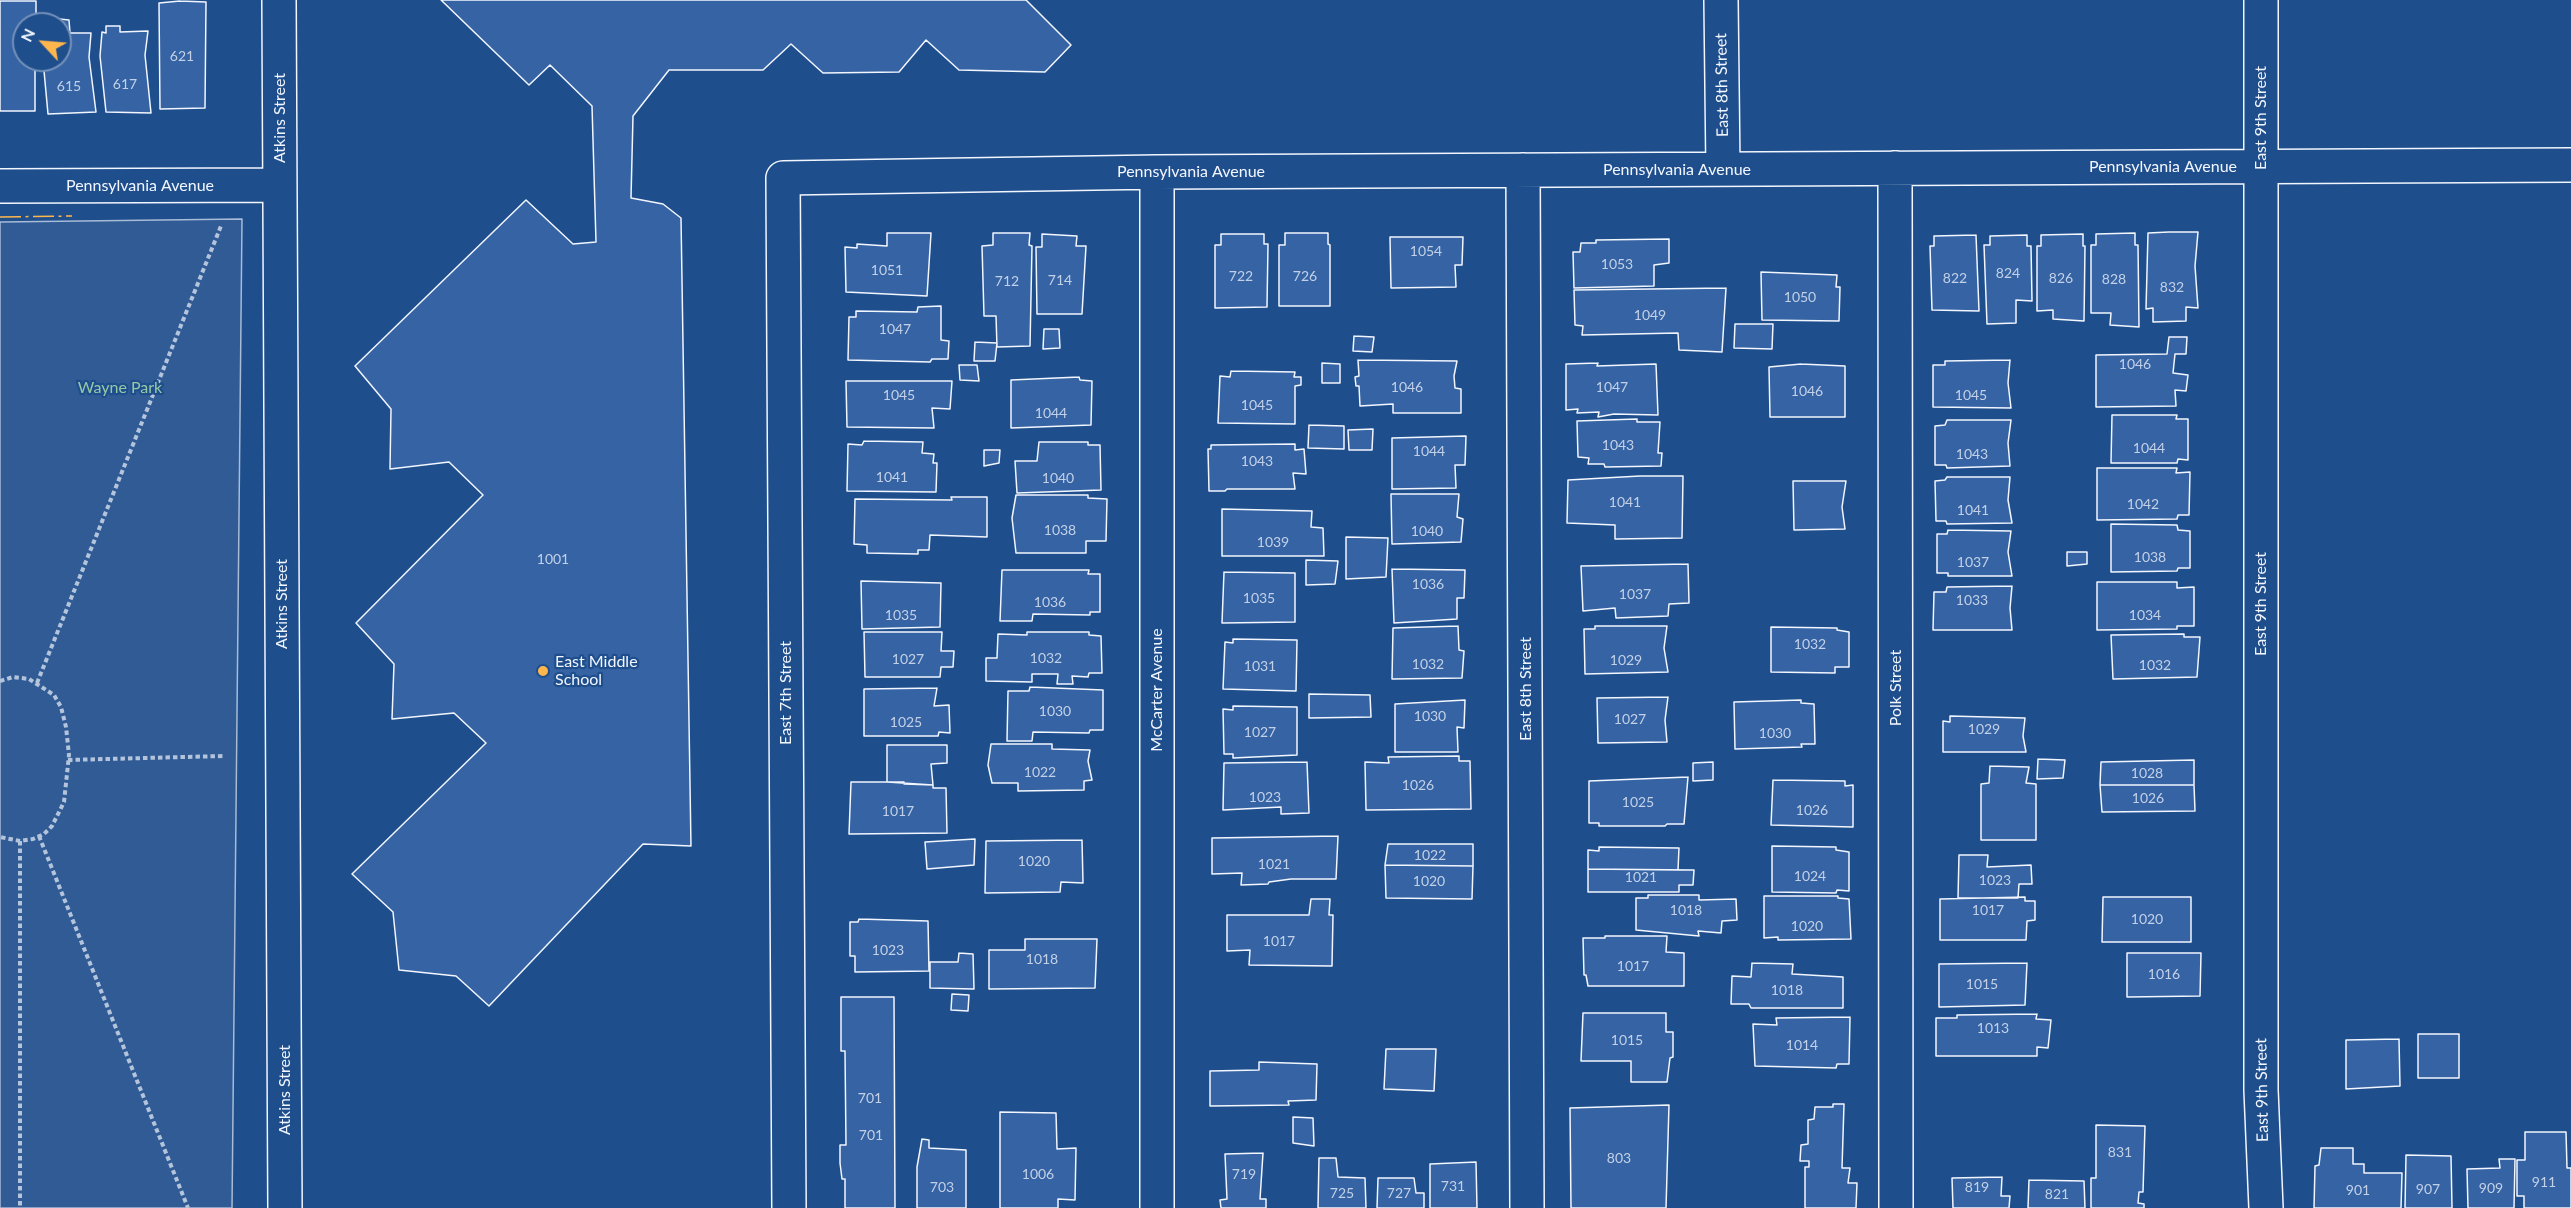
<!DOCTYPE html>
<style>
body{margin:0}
#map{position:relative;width:2571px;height:1208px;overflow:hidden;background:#1f4e8c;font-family:Lato,sans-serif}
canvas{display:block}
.north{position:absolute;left:12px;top:12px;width:60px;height:60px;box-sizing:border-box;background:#1f4e8c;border:2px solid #7391ba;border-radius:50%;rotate:296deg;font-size:16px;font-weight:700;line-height:24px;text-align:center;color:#f2f6ff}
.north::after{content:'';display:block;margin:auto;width:21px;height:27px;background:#ffb74d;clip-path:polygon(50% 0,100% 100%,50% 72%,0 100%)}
</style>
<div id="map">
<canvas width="2571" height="1208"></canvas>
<div class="north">N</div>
</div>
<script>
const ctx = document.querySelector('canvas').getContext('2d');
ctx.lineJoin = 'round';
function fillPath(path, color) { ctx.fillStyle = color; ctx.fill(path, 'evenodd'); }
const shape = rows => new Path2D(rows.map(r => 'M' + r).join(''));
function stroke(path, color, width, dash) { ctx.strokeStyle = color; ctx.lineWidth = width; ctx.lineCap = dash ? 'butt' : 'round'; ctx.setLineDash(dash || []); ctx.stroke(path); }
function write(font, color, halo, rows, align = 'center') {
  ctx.font = font + ' Lato,sans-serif'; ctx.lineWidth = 4.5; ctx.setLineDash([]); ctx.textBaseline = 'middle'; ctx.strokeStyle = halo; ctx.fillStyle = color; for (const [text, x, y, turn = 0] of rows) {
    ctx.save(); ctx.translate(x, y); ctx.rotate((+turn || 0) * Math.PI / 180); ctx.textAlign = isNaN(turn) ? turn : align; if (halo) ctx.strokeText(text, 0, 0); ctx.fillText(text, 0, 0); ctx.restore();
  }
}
const green = shape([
 [242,219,232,1208,0,1208,0,222,242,219]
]);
const building = shape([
 [441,0,1026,0,1071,45,1045,72,959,70,926,40,899,72,823,73,791,44,763,70,669,70,633,116,631,198,663,204,681,218,691,846,643,844,489,1006,456,976,399,970,393,912,352,874,486,743,454,713,392,719,394,664,356,623,483,495,449,462,390,469,391,409,355,366,526,200,573,244,596,242,592,106,550,65,529,85,441,0],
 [0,1,36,1,36,24,24,24,24,60,35,60,35,111,0,111,0,1],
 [180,1,206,2,205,108,160,109,159,3,180,1],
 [50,18,69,20,70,33,91,33,89,57,96,112,48,114,43,60,60,60,60,24,49,24,50,18],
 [106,26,120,26,120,32,148,31,145,55,151,113,106,112,100,56,102,32,106,33,106,26],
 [2169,232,2198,232,2195,266,2198,308,2186,307,2186,321,2153,322,2153,308,2146,309,2148,233,2169,232],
 [887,233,931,233,927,296,846,292,845,247,857,248,857,244,887,246,887,233],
 [993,233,1030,233,1029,245,1032,246,1030,346,997,347,996,316,984,316,982,246,993,245,993,233],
 [1285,233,1328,233,1328,244,1330,245,1330,306,1279,306,1279,245,1285,245,1285,233],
 [2135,233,2135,245,2138,245,2139,327,2110,325,2111,313,2091,313,2091,245,2096,245,2096,234,2135,233],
 [1042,234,1077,236,1076,246,1086,246,1082,314,1037,314,1036,247,1042,247,1042,234],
 [1221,234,1264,234,1264,244,1268,244,1267,307,1215,308,1215,245,1221,245,1221,234],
 [2083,234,2083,246,2085,246,2084,321,2053,319,2053,310,2037,311,2037,246,2041,246,2041,235,2083,234],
 [1976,235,1979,311,1932,310,1930,246,1934,246,1934,236,1976,235],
 [2027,235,2027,246,2031,246,2032,301,2016,300,2016,323,1987,324,1984,245,1990,245,1990,236,2027,235],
 [1390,237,1463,237,1462,265,1455,265,1456,287,1391,288,1390,237],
 [1669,239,1669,263,1654,265,1654,286,1574,288,1573,252,1580,252,1581,243,1596,243,1596,240,1669,239],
 [1761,272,1837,275,1836,287,1840,287,1839,321,1762,320,1761,272],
 [1726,288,1722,352,1679,350,1678,333,1582,335,1583,326,1575,325,1574,290,1726,288],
 [941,306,941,340,949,341,948,359,932,359,930,362,848,360,849,317,856,317,856,311,917,312,918,307,941,306],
 [1735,324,1773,324,1772,349,1734,348,1735,324],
 [1044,329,1059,329,1060,348,1043,349,1044,329],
 [1354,336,1374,337,1372,352,1353,351,1354,336],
 [2169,337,2187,337,2186,354,2175,354,2173,373,2188,375,2186,391,2175,390,2176,406,2096,407,2096,355,2167,354,2169,337],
 [975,342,997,343,995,361,974,361,975,342],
 [1358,360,1457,361,1454,376,1455,388,1461,389,1461,413,1393,413,1393,404,1360,406,1359,386,1356,386,1355,377,1359,376,1358,360],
 [2010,360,2008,383,2011,408,1933,407,1933,365,1945,365,1945,361,2010,360],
 [1322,363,1340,364,1340,383,1322,383,1322,363],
 [1598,363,1597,366,1656,364,1658,415,1614,414,1598,417,1599,412,1577,413,1578,409,1566,410,1566,364,1598,363],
 [1801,364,1845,366,1845,417,1770,417,1769,367,1801,364],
 [959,365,977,365,979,381,960,380,959,365],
 [1231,371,1295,372,1294,377,1301,377,1301,385,1295,386,1295,424,1218,423,1220,376,1230,377,1231,371],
 [1079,377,1080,380,1092,381,1091,425,1011,428,1011,380,1079,377],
 [846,381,952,381,950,409,932,408,934,428,847,427,846,381],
 [2112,415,2177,415,2176,419,2188,419,2188,460,2178,459,2177,463,2111,463,2112,415],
 [1637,419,1637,422,1660,422,1658,453,1662,453,1661,466,1605,467,1604,464,1588,464,1589,458,1578,457,1577,421,1637,419],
 [1947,420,2011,420,2008,443,2010,466,1947,468,1946,465,1935,465,1935,426,1945,425,1947,420],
 [1309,425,1344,426,1344,449,1308,448,1309,425],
 [1373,429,1372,450,1349,450,1348,430,1373,429],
 [1466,436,1465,465,1455,465,1456,488,1392,489,1392,438,1466,436],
 [864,441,923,442,922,453,934,454,933,463,937,463,936,492,847,491,848,444,862,445,864,441],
 [1039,442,1088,442,1088,445,1100,445,1101,490,1017,493,1015,461,1037,461,1039,442],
 [1295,444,1295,450,1304,449,1306,474,1293,473,1295,489,1227,489,1225,491,1209,491,1208,449,1211,449,1211,445,1295,444],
 [984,450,1000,450,999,463,984,466,984,450],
 [2097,468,2177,468,2176,473,2190,472,2189,515,2178,515,2177,519,2097,520,2097,468],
 [1640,476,1683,476,1682,538,1615,539,1615,525,1567,523,1568,480,1640,476],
 [1947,477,2010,477,2008,500,2012,523,1947,524,1946,521,1936,521,1935,481,1945,480,1947,477],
 [1793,481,1846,481,1842,507,1845,529,1794,530,1793,481],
 [1391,494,1459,494,1457,517,1463,519,1461,542,1392,544,1391,494],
 [1016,495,1088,495,1088,498,1107,499,1106,541,1086,541,1086,553,1016,553,1012,518,1016,495],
 [951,497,987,497,987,537,930,535,929,550,918,550,918,554,867,553,867,545,854,544,855,499,952,500,951,497],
 [1222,509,1312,511,1311,527,1323,528,1324,556,1222,556,1222,509],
 [2111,524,2177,525,2178,530,2190,531,2190,568,2178,568,2177,571,2111,572,2111,524],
 [1948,530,2011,531,2008,552,2012,576,1948,576,1948,573,1937,573,1937,534,1947,534,1948,530],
 [1346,537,1388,538,1386,577,1346,579,1346,537],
 [2067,552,2087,552,2087,564,2067,566,2067,552],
 [1306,560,1338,561,1335,584,1306,585,1306,560],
 [1688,564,1689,603,1669,604,1668,616,1616,618,1615,608,1583,611,1581,566,1688,564],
 [1392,569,1465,570,1464,598,1457,598,1457,619,1394,623,1392,569],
 [1002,570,1089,570,1088,574,1100,574,1100,612,1090,612,1090,615,1033,614,1032,621,1000,621,1002,570],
 [1224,572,1295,573,1295,622,1222,623,1224,572],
 [861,581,941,583,940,627,862,629,861,581],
 [2097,582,2177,582,2177,588,2194,587,2194,626,2177,626,2177,629,2097,630,2097,582],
 [2012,586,2010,608,2012,630,1933,630,1934,592,1946,592,1947,587,2012,586],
 [1458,626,1459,650,1464,651,1462,678,1392,679,1393,628,1458,626],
 [1595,626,1667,626,1664,648,1668,672,1585,674,1584,629,1595,629,1595,626],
 [1771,627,1837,628,1837,630,1849,632,1849,667,1835,667,1835,673,1771,672,1771,627],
 [864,632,942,632,941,651,954,651,953,667,941,667,940,677,865,677,864,632],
 [1027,632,1089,632,1089,635,1101,636,1102,673,1089,673,1088,677,1072,676,1073,684,1057,684,1058,674,1032,674,1032,682,986,681,986,658,997,658,998,634,1027,635,1027,632],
 [2184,634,2184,637,2200,637,2197,677,2113,679,2111,635,2184,634],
 [1233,639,1297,640,1296,691,1223,689,1225,642,1233,643,1233,639],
 [1030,687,1103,690,1103,730,1090,730,1089,733,1033,732,1032,741,1007,741,1008,691,1029,691,1030,687],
 [937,688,934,706,949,705,950,733,939,732,938,736,864,736,864,689,937,688],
 [1309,694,1370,695,1371,717,1309,718,1309,694],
 [1668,697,1665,720,1667,742,1598,743,1597,698,1668,697],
 [1465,700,1464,728,1457,727,1458,752,1395,752,1395,704,1465,700],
 [1801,700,1801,703,1814,704,1815,744,1801,744,1802,747,1735,749,1734,702,1801,700],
 [1233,706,1297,707,1297,755,1233,758,1233,754,1224,754,1223,709,1233,710,1233,706],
 [1950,716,2025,718,2023,736,2026,752,1943,752,1943,721,1950,722,1950,716],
 [991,744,1052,744,1052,749,1090,750,1088,761,1092,780,1084,781,1084,790,1018,791,1018,783,992,783,988,765,991,744],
 [887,745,947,745,947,763,931,764,933,785,887,782,887,745],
 [1459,756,1459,761,1470,761,1471,809,1366,810,1365,762,1389,763,1388,757,1459,756],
 [2038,759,2065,760,2063,778,2037,779,2038,759],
 [2194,760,2194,785,2100,785,2101,762,2194,760],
 [1307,762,1309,813,1281,814,1281,807,1223,810,1224,763,1307,762],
 [1713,762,1713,780,1693,781,1693,763,1713,762],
 [1990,766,2029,767,2026,783,2036,784,2036,840,1981,840,1981,784,1989,783,1990,766],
 [1688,777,1684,824,1667,824,1665,826,1599,826,1599,823,1589,823,1589,781,1688,777],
 [1773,780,1845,781,1845,786,1853,785,1853,827,1771,825,1773,780],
 [851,782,904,782,904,784,933,785,933,788,946,788,947,833,849,834,851,782],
 [2100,785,2194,785,2195,811,2102,812,2100,785],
 [1338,836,1336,879,1291,879,1269,882,1268,884,1241,885,1242,873,1212,874,1212,838,1338,836],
 [975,839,974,865,927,869,925,842,975,839],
 [1082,840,1083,883,1061,882,1060,892,985,893,986,841,1082,840],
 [1388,844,1473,844,1473,866,1385,865,1388,844],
 [1772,846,1836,847,1836,850,1849,852,1849,891,1837,890,1836,893,1772,892,1772,846],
 [1599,847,1679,848,1678,870,1588,869,1588,850,1599,851,1599,847],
 [1959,855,1988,855,1987,867,2031,865,2032,884,2019,884,2018,898,1958,898,1959,855],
 [1385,865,1473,866,1472,899,1386,898,1385,865],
 [1588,869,1694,870,1693,885,1679,885,1679,892,1588,892,1588,869],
 [1648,895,1699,895,1699,900,1736,899,1737,920,1722,921,1721,933,1698,931,1699,936,1636,930,1636,898,1648,898,1648,895],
 [1764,896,1838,896,1838,898,1849,899,1851,939,1778,940,1778,937,1764,938,1764,896],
 [2025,897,2025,901,2035,901,2035,920,2027,921,2026,940,1940,940,1940,899,2025,897],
 [2103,897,2191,897,2191,942,2102,942,2103,897],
 [1311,899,1330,899,1329,915,1333,915,1332,966,1249,965,1250,950,1227,951,1227,915,1309,915,1311,899],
 [859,919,928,921,929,971,855,972,855,956,850,956,850,922,858,922,859,919],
 [1605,936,1667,936,1666,952,1684,953,1684,986,1588,986,1586,975,1584,975,1583,938,1605,938,1605,936],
 [1025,939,1097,939,1095,988,989,989,989,950,1025,950,1025,939],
 [959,953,973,954,974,989,930,988,930,962,958,962,959,953],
 [2127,953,2201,953,2200,996,2127,997,2127,953],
 [1752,963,1793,964,1792,974,1843,977,1843,1008,1751,1008,1749,1004,1731,1004,1732,976,1751,977,1752,963],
 [2027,963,2025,1005,1939,1007,1939,964,2027,963],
 [952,994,969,995,968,1011,951,1010,952,994],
 [841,997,894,997,895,1208,845,1208,845,1179,842,1179,840,1163,840,1145,846,1145,845,1051,841,1051,841,997],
 [1583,1013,1666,1013,1666,1032,1673,1032,1673,1057,1670,1058,1667,1082,1631,1082,1631,1061,1581,1061,1583,1013],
 [2037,1014,2036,1019,2051,1020,2048,1048,2037,1047,2037,1056,1936,1056,1936,1018,1957,1018,1957,1015,2037,1014],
 [1850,1017,1849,1064,1837,1064,1836,1068,1755,1066,1753,1024,1777,1025,1776,1018,1850,1017],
 [2418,1034,2459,1034,2459,1078,2418,1078,2418,1034],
 [2399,1039,2400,1086,2346,1089,2346,1040,2399,1039],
 [1386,1049,1436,1049,1434,1091,1384,1089,1386,1049],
 [1259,1062,1317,1064,1316,1100,1288,1101,1289,1105,1210,1106,1210,1071,1259,1070,1259,1062],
 [1833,1104,1844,1104,1842,1168,1850,1168,1848,1183,1857,1183,1856,1208,1805,1208,1805,1167,1809,1167,1809,1161,1800,1161,1801,1145,1808,1144,1808,1120,1814,1119,1815,1107,1833,1107,1833,1104],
 [1669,1105,1666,1208,1571,1208,1570,1108,1669,1105],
 [1000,1112,1056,1113,1057,1149,1076,1148,1075,1200,1058,1199,1058,1208,1000,1208,1000,1112],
 [1293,1117,1313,1118,1314,1146,1293,1143,1293,1117],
 [2096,1125,2145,1126,2143,1192,2139,1192,2138,1203,2144,1204,2144,1208,2091,1208,2091,1178,2096,1178,2096,1125],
 [2525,1132,2566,1132,2567,1168,2571,1168,2571,1208,2524,1208,2524,1196,2517,1196,2517,1160,2525,1160,2525,1132],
 [922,1139,929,1140,929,1148,966,1150,966,1208,917,1208,917,1167,922,1139],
 [2321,1148,2353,1148,2353,1164,2364,1164,2364,1173,2402,1173,2401,1208,2314,1208,2315,1166,2319,1165,2321,1148],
 [1263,1153,1260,1199,1266,1199,1266,1208,1221,1208,1220,1200,1227,1199,1225,1154,1263,1153],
 [2406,1155,2451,1156,2452,1208,2405,1208,2406,1155],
 [1319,1158,1336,1158,1338,1177,1365,1178,1366,1208,1318,1208,1319,1158],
 [2499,1159,2515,1159,2514,1208,2468,1208,2467,1169,2500,1168,2499,1159],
 [1476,1162,1477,1208,1430,1208,1430,1164,1476,1162],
 [2002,1177,2001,1196,2010,1196,2009,1208,1953,1208,1952,1178,2002,1177],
 [1378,1178,1414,1178,1416,1193,1424,1193,1424,1208,1377,1208,1378,1178],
 [2029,1180,2084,1181,2085,1208,2028,1208,2029,1180]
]);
const path = shape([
 [0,681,13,677,29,679,54,695,61,707,66,727,69,755,64,802,52,826,44,834,33,839,20,841,0,837],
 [37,683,221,226],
 [68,760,223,756],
 [39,836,188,1208],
 [20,841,20,1208]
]);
const street = shape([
 [279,0,285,1208],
 [1721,0,1723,169],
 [2261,0,2261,1090,2266,1208],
 [1895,168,1896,1208],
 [1523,170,1527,1208],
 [1157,172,1157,1208],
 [0,186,280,185],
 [789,1208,783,178,1157,172,2571,165]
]);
const power = shape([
 [0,217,72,216]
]);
const markers = [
 [543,671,6,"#ffb74d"]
];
const numberNames = [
 ["621",182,56],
 ["617",125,84],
 ["615",69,86],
 ["1054",1426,251],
 ["1053",1617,264],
 ["1051",887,270],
 ["824",2008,273],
 ["722",1241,276],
 ["726",1305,276],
 ["822",1955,278],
 ["826",2061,278],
 ["828",2114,279],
 ["714",1060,280],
 ["712",1007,281],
 ["832",2172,287],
 ["1050",1800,297],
 ["1049",1650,315],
 ["1047",895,329],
 ["1046",2135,364],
 ["1046",1407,387],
 ["1047",1612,387],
 ["1046",1807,391],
 ["1045",899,395],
 ["1045",1971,395],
 ["1045",1257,405],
 ["1044",1051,413],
 ["1043",1618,445],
 ["1044",2149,448],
 ["1044",1429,451],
 ["1043",1972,454],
 ["1043",1257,461],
 ["1041",892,477],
 ["1040",1058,478],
 ["1041",1625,502],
 ["1042",2143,504],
 ["1041",1973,510],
 ["1038",1060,530],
 ["1040",1427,531],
 ["1039",1273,542],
 ["1038",2150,557],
 ["1001",553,559],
 ["1037",1973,562],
 ["1036",1428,584],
 ["1037",1635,594],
 ["1035",1259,598],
 ["1033",1972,600],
 ["1036",1050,602],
 ["1035",901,615],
 ["1034",2145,615],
 ["1032",1810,644],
 ["1032",1046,658],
 ["1027",908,659],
 ["1029",1626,660],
 ["1032",1428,664],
 ["1032",2155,665],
 ["1031",1260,666],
 ["1030",1055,711],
 ["1030",1430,716],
 ["1027",1630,719],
 ["1025",906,722],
 ["1029",1984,729],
 ["1027",1260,732],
 ["1030",1775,733],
 ["1022",1040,772],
 ["1028",2147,773],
 ["1026",1418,785],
 ["1023",1265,797],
 ["1026",2148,798],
 ["1025",1638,802],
 ["1026",1812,810],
 ["1017",898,811],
 ["1022",1430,855],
 ["1020",1034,861],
 ["1021",1274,864],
 ["1024",1810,876],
 ["1021",1641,877],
 ["1023",1995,880],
 ["1020",1429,881],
 ["1018",1686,910],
 ["1017",1988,910],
 ["1020",2147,919],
 ["1020",1807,926],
 ["1017",1279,941],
 ["1023",888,950],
 ["1018",1042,959],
 ["1017",1633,966],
 ["1016",2164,974],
 ["1015",1982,984],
 ["1018",1787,990],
 ["1013",1993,1028],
 ["1015",1627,1040],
 ["1014",1802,1045],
 ["701",870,1098],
 ["701",871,1135],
 ["831",2120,1152],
 ["803",1619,1158],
 ["1006",1038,1174],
 ["719",1244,1174],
 ["911",2544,1182],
 ["731",1453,1186],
 ["703",942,1187],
 ["819",1977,1187],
 ["909",2491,1188],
 ["907",2428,1189],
 ["901",2358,1190],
 ["725",1342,1193],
 ["727",1399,1193],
 ["821",2057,1194]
];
const streetNames = [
 ["East 8th Street",1722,85,-91],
 ["Atkins Street",280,118,-90],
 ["East 9th Street",2261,118,-90],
 ["Pennsylvania Avenue",2163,167],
 ["Pennsylvania Avenue",1677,170],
 ["Pennsylvania Avenue",1191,172],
 ["Pennsylvania Avenue",140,186],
 ["Atkins Street",282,604,-90],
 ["East 9th Street",2261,604,-90],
 ["Polk Street",1896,688,-90],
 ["East 8th Street",1526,689,-90],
 ["McCarter Avenue",1157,690,-90],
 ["East 7th Street",786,693,-90],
 ["Atkins Street",285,1090,-90],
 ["East 9th Street",2262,1090,-91]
];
const parkNames = [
 ["Wayne Park",120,388]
];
const poiNames = [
 ["East Middle",555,662],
 ["School",555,680]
];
fillPath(green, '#305b95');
stroke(green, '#a8bbd7', 1.5);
fillPath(building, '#3563a3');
stroke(building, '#f2f6ff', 1.5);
stroke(street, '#f2f6ff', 36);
stroke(path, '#b3c4dc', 4, [4.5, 3]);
stroke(street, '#1f4e8c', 33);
stroke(power, '#ffb74d', 1.5, [21, 4.5, 3, 4.5]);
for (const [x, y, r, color] of markers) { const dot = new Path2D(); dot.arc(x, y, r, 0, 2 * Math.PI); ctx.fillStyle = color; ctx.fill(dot); stroke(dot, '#1f4e8c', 2); }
write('14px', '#c3d1e8', null, numberNames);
write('16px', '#f2f6ff', '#1f4e8c', streetNames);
write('16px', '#97c8a6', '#1f4e8c', parkNames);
write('16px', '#f2f6ff', '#1f4e8c', poiNames, 'left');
</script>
